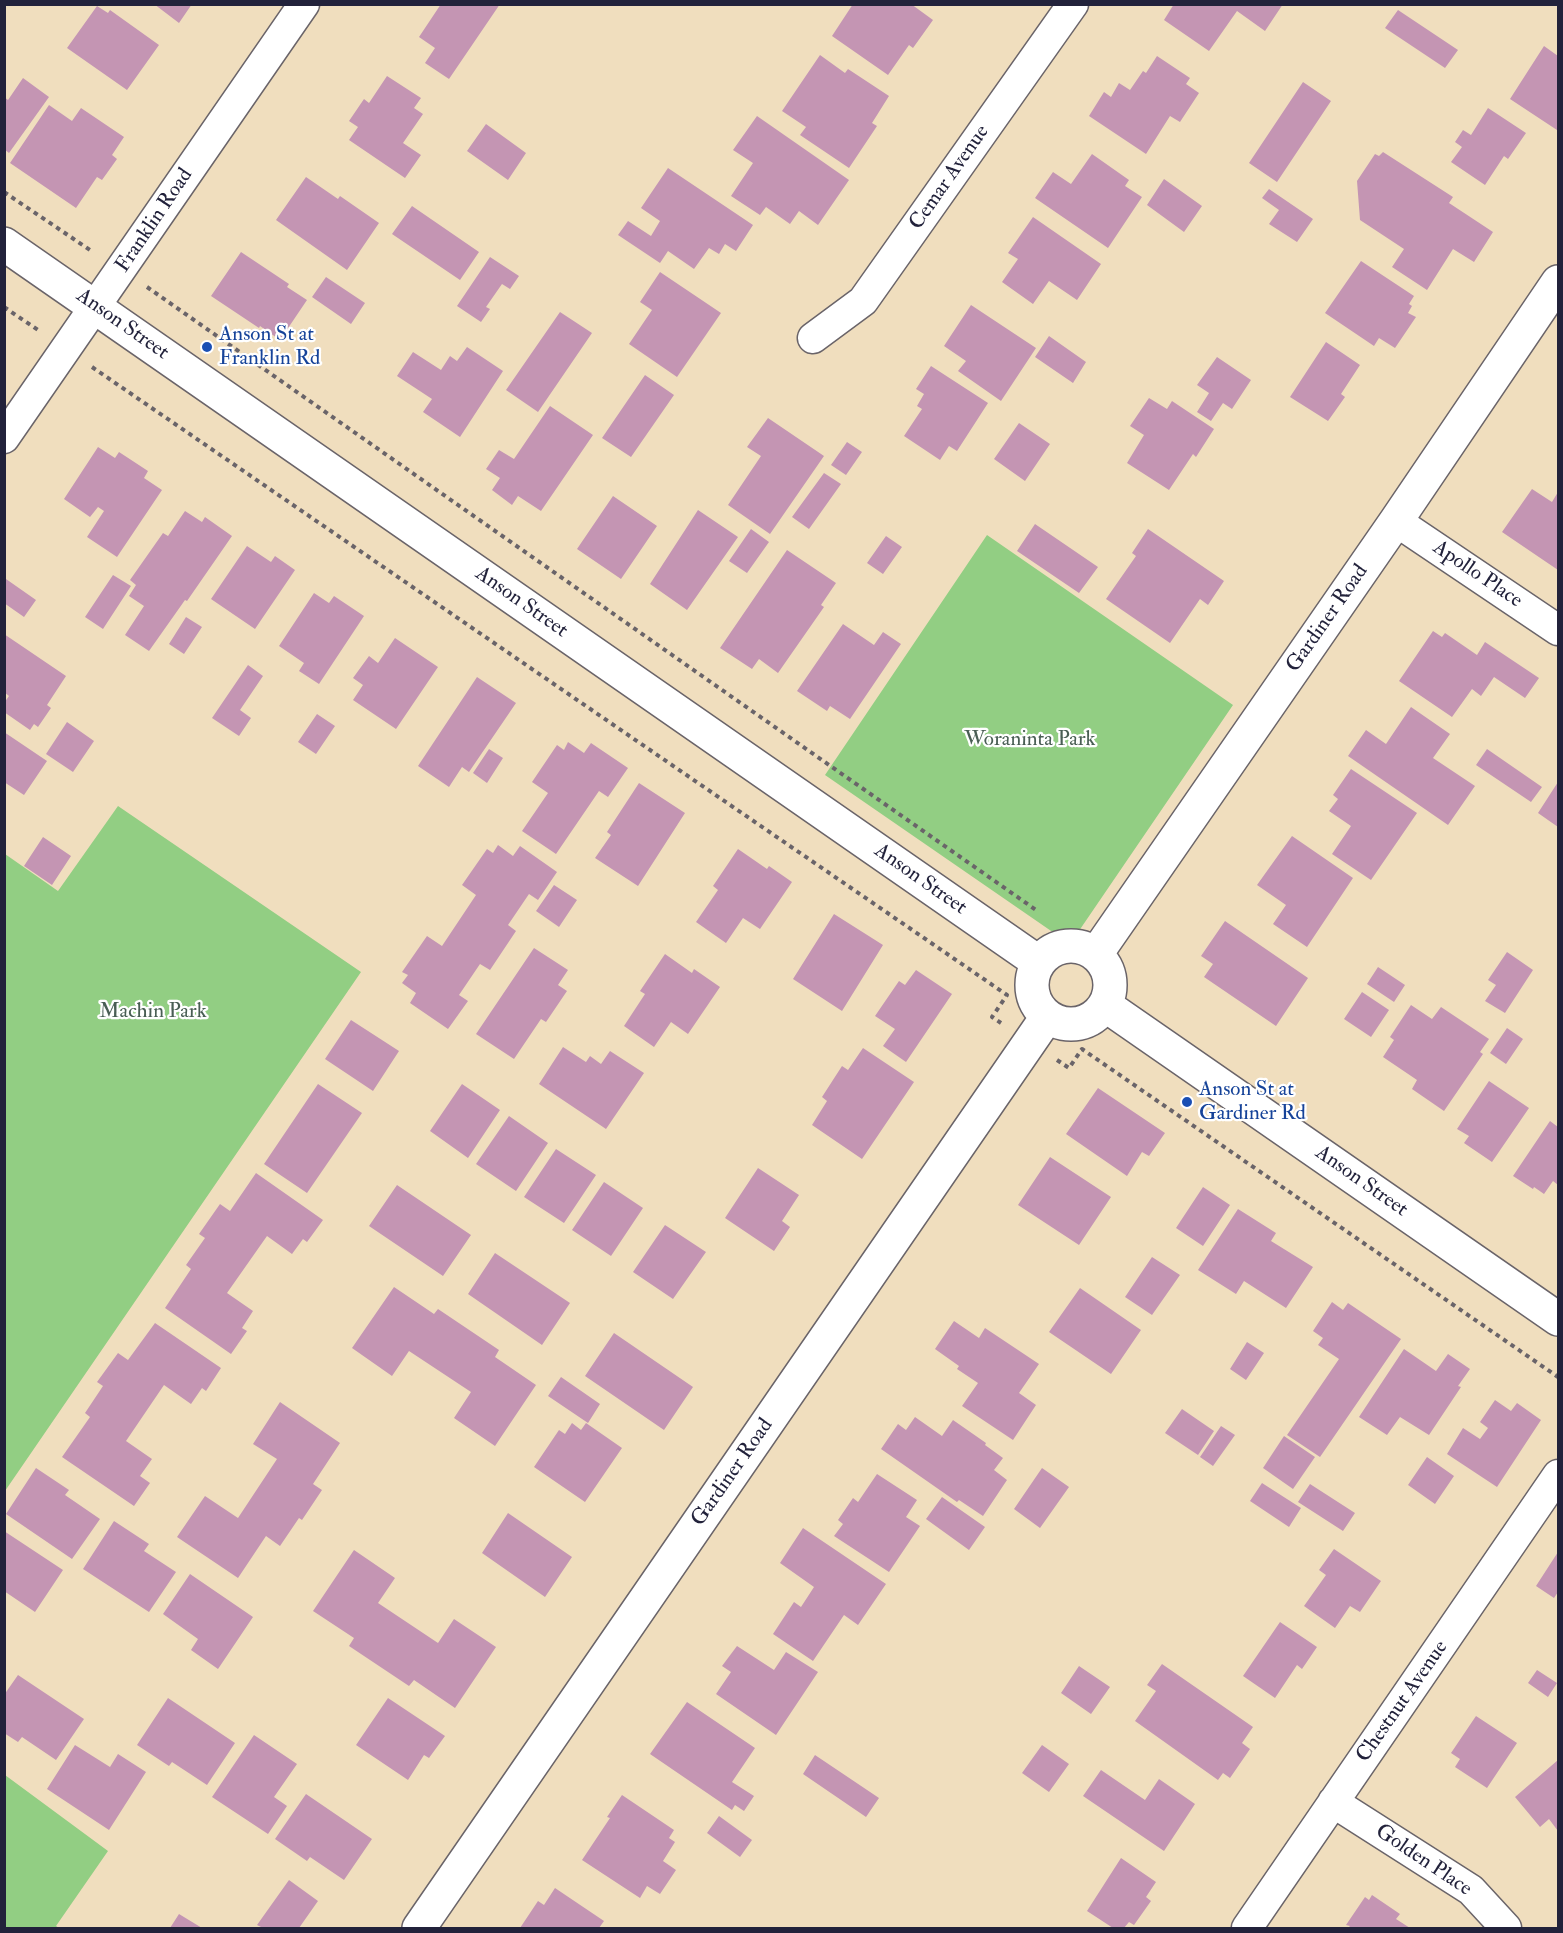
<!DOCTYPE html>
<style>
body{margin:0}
#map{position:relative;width:1563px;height:1933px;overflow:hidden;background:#f0debe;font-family:"IM FELL Double Pica",serif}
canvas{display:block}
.frame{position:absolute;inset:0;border:6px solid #22223b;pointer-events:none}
</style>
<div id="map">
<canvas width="1563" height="1933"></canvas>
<div class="frame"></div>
</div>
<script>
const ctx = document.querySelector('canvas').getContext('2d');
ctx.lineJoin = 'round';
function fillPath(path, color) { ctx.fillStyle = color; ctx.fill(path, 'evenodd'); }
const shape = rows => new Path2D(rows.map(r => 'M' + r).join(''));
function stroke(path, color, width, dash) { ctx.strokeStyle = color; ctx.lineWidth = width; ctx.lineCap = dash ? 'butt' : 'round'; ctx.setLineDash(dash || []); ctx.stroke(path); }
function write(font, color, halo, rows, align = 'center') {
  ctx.font = font + ' "IM FELL Double Pica",serif'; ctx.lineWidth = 4.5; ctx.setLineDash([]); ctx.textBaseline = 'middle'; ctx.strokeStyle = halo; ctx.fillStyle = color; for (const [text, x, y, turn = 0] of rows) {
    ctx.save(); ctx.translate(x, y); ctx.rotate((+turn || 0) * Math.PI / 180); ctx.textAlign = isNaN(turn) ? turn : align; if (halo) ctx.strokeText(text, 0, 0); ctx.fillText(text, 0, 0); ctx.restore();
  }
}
const green = shape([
 [987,535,1233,705,1070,944,825,775],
 [118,806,361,972,5,1491,5,854,58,891],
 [5,1775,108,1851,56,1926,59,1928,5,1928]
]);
const building = shape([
 [154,4,192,4,179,23],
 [441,4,500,4,449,79,425,63,435,48,419,37],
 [853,4,911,4,933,20,913,48,909,45,888,75,832,36],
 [1174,4,1283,4,1265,31,1237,11,1209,51,1164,20],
 [97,6,108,13,110,10,159,45,127,90,67,48],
 [1398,10,1458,50,1445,68,1385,28],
 [1544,46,1558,56,1558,127,1557,130,1510,99],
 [820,55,845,73,848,69,889,96,872,123,877,126,849,168,800,135,806,127,782,111],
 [1157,56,1190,78,1186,84,1199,93,1180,122,1170,116,1146,154,1089,116,1104,92,1111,97,1119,83,1130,90,1143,71,1146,73],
 [387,76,421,98,414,108,423,114,403,143,421,155,405,178,349,140,358,127,349,121,364,99,369,103],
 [23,78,49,97,9,153,4,149,4,97,8,100],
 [1303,82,1331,101,1277,182,1249,163],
 [49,105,72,121,81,108,124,137,112,155,117,159,102,180,97,177,76,208,10,163],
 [1488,108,1526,133,1508,159,1504,156,1485,185,1451,162,1462,147,1455,142,1463,130,1471,135],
 [757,116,849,180,818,225,799,211,790,224,766,207,760,215,731,196,753,163,733,150],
 [486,124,526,153,508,180,467,151],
 [1383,152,1453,197,1449,203,1493,232,1474,262,1453,249,1427,290,1392,267,1404,249,1360,220,1357,181,1375,154,1379,156],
 [1092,154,1129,180,1125,186,1142,197,1108,248,1035,198,1053,172,1071,184],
 [668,168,753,225,736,251,725,244,719,254,709,248,694,269,668,251,660,263,618,235,628,221,651,236,660,221,641,208],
 [306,177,338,199,340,196,379,223,347,270,276,220],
 [1164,179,1202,206,1184,232,1147,205],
 [1269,189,1313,219,1297,242,1269,224,1279,210,1262,198],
 [412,206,479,252,460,280,392,234],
 [1033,217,1101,264,1077,300,1049,281,1033,304,1002,282,1018,259,1008,253],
 [241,252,289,284,287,287,307,300,280,340,260,326,259,328,211,296],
 [490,257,519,276,510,289,502,284,486,307,490,309,481,322,457,306],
 [1361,261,1414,296,1409,304,1412,306,1408,313,1416,317,1395,348,1379,338,1374,346,1325,313],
 [660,272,721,313,677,377,629,344,652,310,640,302],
 [326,277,365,303,351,324,312,297],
 [971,305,1036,348,1001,401,958,371,966,361,944,346],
 [560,312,592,333,538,412,506,390],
 [1049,336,1086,362,1073,383,1035,357],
 [1326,342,1360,365,1341,394,1345,397,1328,421,1290,397],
 [467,347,503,371,460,437,423,412,432,399,397,376,413,352,441,370,450,356,457,361],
 [1217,357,1251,380,1232,409,1223,403,1211,421,1197,412,1209,393,1197,385],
 [931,366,988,403,957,451,949,446,940,460,904,436,922,409,917,406,924,394,916,389],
 [645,375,674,395,631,457,602,438],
 [1149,398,1167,409,1172,401,1214,429,1196,457,1193,454,1169,490,1127,463,1144,435,1130,426],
 [550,406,593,435,541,511,518,496,512,505,492,490,500,478,486,469,499,450,514,459],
 [768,418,824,456,770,534,728,505,761,456,747,447],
 [1019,423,1050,444,1025,481,994,459],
 [847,442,862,452,846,475,831,465],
 [98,447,115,458,119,452,148,471,144,478,162,490,117,557,87,537,104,511,98,507,90,517,64,499],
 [824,473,841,484,809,529,792,517],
 [1532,489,1552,502,1558,492,1558,570,1502,532],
 [613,496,657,526,621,579,577,549],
 [698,510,738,537,687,610,650,584],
 [185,511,202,522,205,517,232,536,187,601,185,600,149,651,125,635,144,606,129,596,136,585,130,580,163,533,168,536],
 [1035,524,1098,567,1079,593,1017,551],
 [751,529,769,542,747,573,729,561],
 [1148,529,1224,581,1208,605,1200,599,1170,643,1106,599,1136,556,1132,553],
 [886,536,902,547,883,574,867,563],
 [247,546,271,562,275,556,295,570,255,629,211,599],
 [787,550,836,583,821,605,824,607,778,673,759,659,752,669,720,648],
 [113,575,131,586,103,629,85,617],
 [6,579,36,600,24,617,4,603,4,581],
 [314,593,329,603,334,596,364,616,319,684,299,671,304,663,279,646],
 [186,617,202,627,184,654,169,644],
 [843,624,874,645,883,632,901,644,850,719,830,706,827,711,797,691],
 [1433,631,1442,637,1445,633,1477,655,1485,642,1539,678,1525,698,1494,677,1481,696,1472,689,1452,717,1399,681],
 [4,634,66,676,47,705,51,708,38,727,34,724,30,730,4,712,4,703,9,696,4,692],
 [395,638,438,667,396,729,353,700,363,685,353,678,369,656,378,663],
 [248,665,263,676,240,710,251,718,239,736,212,718],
 [477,677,516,703,469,772,462,767,449,787,418,766],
 [1411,707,1450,734,1433,758,1475,786,1448,825,1348,756,1366,730,1386,744],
 [317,714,335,726,316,754,298,742],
 [67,722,94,741,73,772,46,754],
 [4,732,47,761,24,795,4,782],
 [568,742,584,753,591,743,628,768,608,797,599,791,556,854,522,831,548,793,532,782,557,745,564,750],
 [489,749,503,758,487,783,473,773],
 [1487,749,1542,787,1531,802,1476,765],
 [1351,769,1417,813,1371,880,1332,854,1351,826,1329,811,1338,799,1333,795],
 [1558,782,1558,827,1538,813],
 [639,783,685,813,638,886,595,858,611,835,607,832],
 [1292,836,1353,878,1307,947,1273,924,1286,905,1257,885],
 [43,837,71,856,52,885,24,866],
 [498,845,513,856,520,846,557,872,538,900,529,894,508,925,516,931,490,970,480,964,459,995,468,1001,448,1029,410,1003,416,993,402,983,408,975,402,972,427,936,442,946,476,895,462,885,487,849,493,853],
 [738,849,767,869,769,866,792,882,760,929,743,918,726,943,696,922,718,890,713,886],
 [554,885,577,900,559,927,536,911],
 [834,914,883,945,842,1011,793,979],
 [1225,921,1308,978,1276,1026,1204,977,1213,964,1201,956],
 [534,948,568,970,558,985,567,991,546,1022,541,1019,514,1059,476,1034],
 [1507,952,1533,970,1505,1013,1485,1001,1496,985,1488,980],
 [665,954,692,973,694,969,720,987,688,1034,671,1022,654,1047,624,1026,645,994,640,991],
 [1378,967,1405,985,1394,1002,1367,984],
 [916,970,952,994,906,1062,883,1046,895,1029,875,1016,899,981,905,985],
 [1362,992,1389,1010,1371,1037,1344,1019],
 [1411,1005,1432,1019,1441,1007,1489,1039,1480,1052,1483,1054,1444,1111,1412,1089,1417,1080,1383,1057,1394,1040,1390,1037],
 [351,1020,399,1051,373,1091,325,1059],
 [1507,1028,1523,1039,1506,1064,1490,1053],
 [563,1047,586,1062,590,1056,601,1064,610,1051,644,1073,606,1129,539,1084],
 [863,1048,914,1082,862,1159,812,1125,827,1101,822,1097,842,1066,848,1070],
 [1489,1081,1529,1108,1492,1162,1464,1143,1469,1136,1457,1129],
 [318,1084,362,1113,307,1193,264,1164],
 [462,1084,500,1110,468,1158,430,1131],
 [1098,1088,1165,1133,1149,1156,1142,1152,1127,1176,1066,1134],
 [509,1116,548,1143,516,1191,476,1164],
 [1550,1121,1558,1127,1558,1185,1553,1181,1544,1194,1534,1187,1533,1189,1513,1176],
 [556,1149,596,1175,564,1223,524,1197],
 [1050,1157,1111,1197,1079,1245,1018,1205],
 [758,1168,799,1195,782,1221,790,1227,774,1251,725,1218],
 [256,1173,323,1220,307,1242,303,1239,292,1254,267,1236,227,1293,253,1311,242,1328,247,1331,231,1354,165,1308,191,1269,186,1265,205,1238,199,1234,220,1204,230,1211],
 [604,1182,643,1208,611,1256,572,1230],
 [397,1185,471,1235,443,1276,369,1226],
 [1203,1187,1230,1205,1203,1246,1176,1228],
 [1238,1209,1276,1233,1271,1241,1313,1267,1286,1308,1244,1281,1236,1294,1198,1270],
 [665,1225,706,1252,673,1299,633,1272],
 [495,1253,570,1303,542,1345,468,1294],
 [1152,1257,1180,1275,1152,1315,1125,1297],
 [394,1287,434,1314,438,1309,499,1350,495,1357,536,1385,495,1446,454,1418,471,1392,409,1351,392,1376,352,1348],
 [1080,1288,1141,1330,1111,1374,1049,1332],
 [1332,1302,1343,1310,1348,1303,1401,1339,1320,1457,1287,1435,1339,1359,1318,1345,1323,1338,1313,1331],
 [954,1321,979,1338,985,1328,1039,1364,1019,1393,1036,1405,1013,1440,962,1406,978,1383,957,1369,959,1366,935,1349],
 [155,1323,221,1368,206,1391,202,1388,191,1404,164,1385,126,1441,152,1459,140,1476,150,1483,134,1506,62,1457,90,1417,85,1413,103,1386,97,1382,118,1353,128,1360],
 [614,1333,693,1387,664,1430,585,1376],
 [1247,1342,1264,1353,1246,1380,1230,1369],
 [1404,1349,1436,1371,1448,1354,1470,1369,1458,1386,1461,1387,1429,1435,1400,1417,1387,1435,1359,1417],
 [561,1377,600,1404,588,1423,548,1396],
 [1495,1400,1511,1411,1517,1403,1541,1420,1497,1487,1447,1454,1463,1428,1480,1439,1488,1428,1480,1422],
 [280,1402,340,1443,313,1484,322,1490,302,1520,299,1518,280,1546,266,1536,238,1578,177,1537,205,1496,238,1518,277,1459,253,1444],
 [1182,1409,1214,1431,1198,1455,1165,1433],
 [915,1417,942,1436,953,1420,986,1443,985,1445,1003,1458,994,1470,1007,1480,983,1516,959,1500,957,1502,881,1449,898,1424,906,1430],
 [572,1423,581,1430,586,1423,622,1448,585,1502,534,1467,559,1430,565,1434],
 [1221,1426,1235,1435,1213,1466,1200,1457],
 [1284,1436,1315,1457,1293,1489,1263,1468],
 [1427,1457,1454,1476,1435,1504,1408,1485],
 [36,1468,69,1490,65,1495,100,1519,72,1559,6,1514],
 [1042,1468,1069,1487,1040,1528,1014,1509],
 [877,1474,917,1500,906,1517,920,1526,889,1572,834,1536,843,1524,838,1520,853,1498,858,1502],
 [1262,1483,1301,1508,1289,1527,1250,1501],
 [1310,1484,1355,1513,1343,1531,1298,1502],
 [942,1497,985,1527,969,1550,926,1519],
 [508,1513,572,1557,545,1597,482,1553],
 [114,1521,149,1544,144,1551,176,1572,149,1612,83,1569],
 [803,1528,886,1584,858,1625,844,1615,813,1661,773,1634,794,1602,801,1607,814,1587,780,1563],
 [4,1531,63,1570,35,1612,4,1591],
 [1334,1549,1381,1581,1360,1612,1350,1606,1335,1628,1304,1606,1326,1575,1319,1570],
 [354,1550,395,1578,378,1603,438,1643,454,1619,496,1647,455,1708,414,1680,409,1686,349,1646,354,1638,313,1611],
 [1558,1552,1558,1592,1554,1598,1536,1586],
 [190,1574,253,1617,218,1669,191,1650,198,1639,163,1614],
 [1280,1622,1317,1647,1302,1669,1297,1665,1275,1698,1243,1676],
 [737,1646,774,1670,786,1652,818,1672,776,1735,716,1694,731,1672,722,1666],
 [1162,1664,1253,1727,1242,1743,1250,1749,1230,1778,1223,1773,1218,1780,1135,1721,1156,1691,1147,1685],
 [1079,1666,1110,1687,1091,1714,1061,1693],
 [1537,1670,1557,1683,1548,1697,1528,1683],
 [18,1675,84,1719,56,1760,22,1737,18,1742,4,1733,4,1695],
 [168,1698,235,1743,207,1785,172,1762,169,1766,137,1745],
 [388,1698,445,1736,429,1758,424,1755,408,1780,356,1745],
 [687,1702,755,1748,732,1782,754,1796,744,1811,735,1805,732,1810,650,1754],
 [1476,1716,1517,1743,1487,1788,1455,1767,1460,1759,1451,1753],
 [254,1735,297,1764,274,1797,287,1806,268,1834,212,1797],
 [75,1745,110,1767,118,1754,146,1772,109,1830,47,1789],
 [1042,1745,1069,1764,1049,1792,1022,1773],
 [815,1755,879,1798,866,1817,803,1774],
 [1558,1760,1558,1831,1549,1819,1540,1827,1515,1797],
 [1101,1770,1145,1800,1159,1779,1195,1804,1164,1851,1083,1796],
 [306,1794,372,1839,344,1880,310,1857,307,1861,275,1839],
 [622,1795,674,1830,669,1838,675,1842,663,1861,676,1870,660,1894,647,1886,640,1898,582,1860,610,1818,607,1817],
 [719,1816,752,1840,740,1857,707,1833],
 [1121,1858,1156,1882,1146,1897,1151,1901,1134,1925,1129,1922,1124,1928,1113,1928,1087,1911],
 [289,1880,318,1901,299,1928,263,1928,257,1925],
 [555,1888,604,1921,599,1928,520,1928,538,1901,544,1905],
 [1372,1895,1400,1914,1396,1919,1410,1928,1348,1928,1350,1926,1346,1925,1365,1897,1369,1900],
 [179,1914,202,1928,170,1928]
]);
const path = shape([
 [4,192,93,252],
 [147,287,1036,910],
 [4,307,38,330],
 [92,367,1007,995,992,1017,1001,1023],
 [1057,1060,1069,1068,1082,1049,1558,1377]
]);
const minor = shape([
 [813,338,863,301,1073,4],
 [4,438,304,4],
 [1396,521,1558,630],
 [1333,1802,1471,1890,1506,1928],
 [1247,1928,1558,1475]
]);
const tertiary = shape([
 [4,244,1038,962],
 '1032 985a39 39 0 1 1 78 0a39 39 0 1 1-78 0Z',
 [1096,954,1396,521,1558,282],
 [1105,1005,1558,1319],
 [419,1928,1047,1017]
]);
const markers = [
 [207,347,6,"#1a4fb4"],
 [1187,1102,6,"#1a4fb4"]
];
const streetNames = [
 ["Cemar Avenue",950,178,-55],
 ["Franklin Road",155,221,-56],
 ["Anson Street",122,325,35],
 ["Apollo Place",1477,575,34],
 ["Anson Street",521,603,35],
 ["Gardiner Road",1328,619,-55],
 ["Anson Street",920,880,35],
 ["Anson Street",1361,1182,35],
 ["Gardiner Road",733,1473,-55],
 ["Chestnut Avenue",1403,1702,-55],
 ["Golden Place",1423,1861,34]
];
const transitNames = [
 ["Anson St at",219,335],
 ["Franklin Rd",219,359],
 ["Anson St at",1199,1090],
 ["Gardiner Rd",1199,1114]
];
const parkNames = [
 ["Woraninta Park",1030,740],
 ["Machin Park",153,1012]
];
fillPath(green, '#92ce83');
fillPath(building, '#c495b3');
stroke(minor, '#6a6469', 33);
stroke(tertiary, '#6a6469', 36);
stroke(path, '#6a6469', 4, [4.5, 4.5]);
stroke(minor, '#fff', 30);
stroke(tertiary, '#fff', 33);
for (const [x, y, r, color] of markers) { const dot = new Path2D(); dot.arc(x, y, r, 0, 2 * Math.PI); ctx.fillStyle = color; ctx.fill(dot); stroke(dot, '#fff', 2); }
write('21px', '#22223b', '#fff', streetNames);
write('21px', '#164399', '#fff', transitNames, 'left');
write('21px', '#495e54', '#fff', parkNames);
</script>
